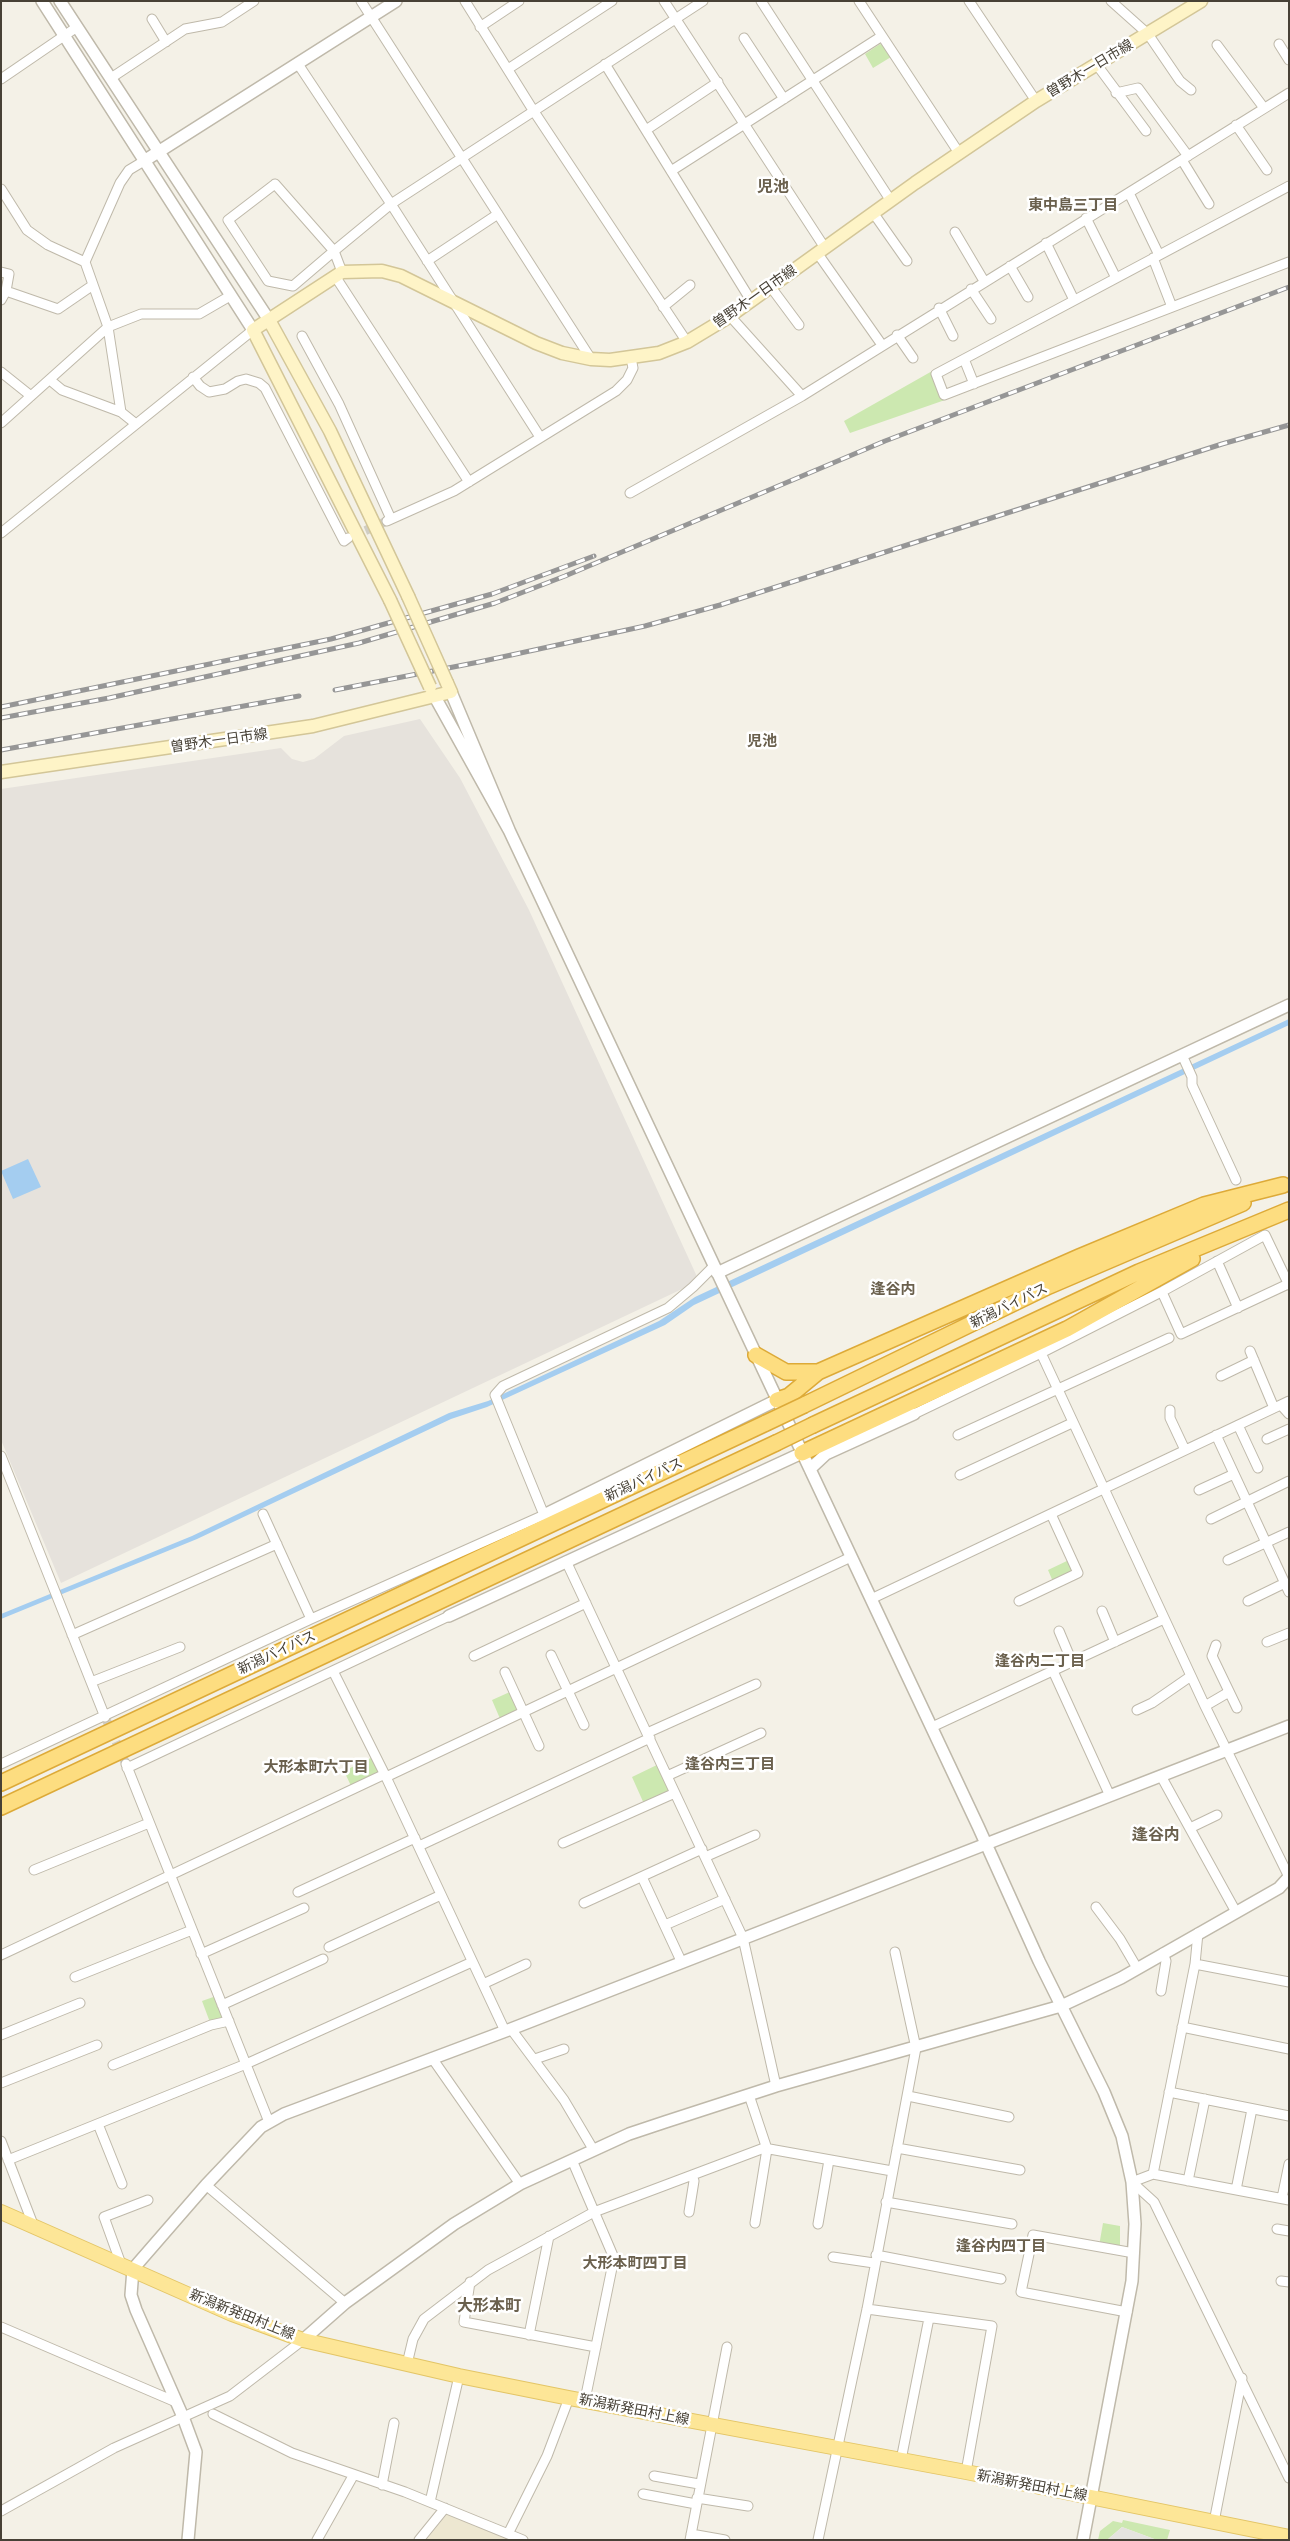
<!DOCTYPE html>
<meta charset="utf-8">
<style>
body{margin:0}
#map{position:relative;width:1290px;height:2541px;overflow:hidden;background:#f4f1e7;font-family:"Fira Sans",sans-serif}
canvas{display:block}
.frame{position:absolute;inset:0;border:2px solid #474136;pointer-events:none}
</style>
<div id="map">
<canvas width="1290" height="2541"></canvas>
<div class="frame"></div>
</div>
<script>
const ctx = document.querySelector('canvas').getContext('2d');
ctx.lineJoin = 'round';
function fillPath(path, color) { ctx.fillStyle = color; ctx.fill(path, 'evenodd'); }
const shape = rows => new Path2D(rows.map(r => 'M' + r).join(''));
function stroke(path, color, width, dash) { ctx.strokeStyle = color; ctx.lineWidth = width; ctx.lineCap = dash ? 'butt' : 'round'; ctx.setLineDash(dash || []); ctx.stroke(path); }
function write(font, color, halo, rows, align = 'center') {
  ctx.font = font + ' "Fira Sans","Noto Sans JP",sans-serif'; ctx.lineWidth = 5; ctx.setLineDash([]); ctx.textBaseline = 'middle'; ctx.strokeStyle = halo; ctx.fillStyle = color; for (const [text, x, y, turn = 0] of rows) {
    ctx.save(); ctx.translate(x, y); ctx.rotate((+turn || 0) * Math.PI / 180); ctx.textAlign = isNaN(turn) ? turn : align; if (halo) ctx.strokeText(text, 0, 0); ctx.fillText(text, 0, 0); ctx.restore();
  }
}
const industrial = shape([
 [420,719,460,778,529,910,699,1281,61,1583,1,1440,1,789,281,748,292,759,303,762,314,759,344,736]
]);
const education = shape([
 [448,2513,515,2540,426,2540]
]);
const green = shape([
 [880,44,884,45,891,57,873,68,865,54],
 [934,370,945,400,850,433,844,421],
 [1071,1559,1077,1573,1054,1584,1048,1570],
 [512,1691,522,1712,501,1721,492,1700],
 [375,1756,383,1774,352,1788,344,1771],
 [661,1763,674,1793,645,1806,632,1777],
 [219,1995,227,2018,211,2025,202,2001],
 [1103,2223,1120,2226,1120,2250,1099,2246],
 [1123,2520,1170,2530,1167,2540,1157,2540,1122,2527,1107,2540,1098,2540,1100,2531,1113,2521,1122,2523]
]);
const parking = shape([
 [1122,2527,1157,2540,1107,2540]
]);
const water = shape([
 [1289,1019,1289,1025,694,1305,665,1325,487,1407,451,1419,197,1539,1,1619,1,1614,192,1536,449,1413,488,1401,659,1321,695,1297],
 [28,1159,41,1187,13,1199,1,1171]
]);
const minorTunnel = shape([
 [353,536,387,521],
 [105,1717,126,1764]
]);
const minor = shape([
 [361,1,591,359],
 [465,1,533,110,687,342],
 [664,1,825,248],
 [761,1,891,201],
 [859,1,959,153],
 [969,1,1036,101],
 [1111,1,1148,34,1180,81,1191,90],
 [152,19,166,42],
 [480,27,519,1],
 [744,38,784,99],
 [1279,44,1289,60],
 [1217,45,1264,108],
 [298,64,391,204,540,437],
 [605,64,750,299],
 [1097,65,1146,131],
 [508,69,612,1],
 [111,78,185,29,222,22,254,1],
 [1,79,77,27],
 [1116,93,1138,88,1188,156],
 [1236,125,1267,170],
 [646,130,718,82],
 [1182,160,1209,204],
 [671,171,882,36],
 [275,184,334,251,293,286,268,281,228,220,275,184],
 [1289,186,936,374,944,395,1289,262],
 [1,189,27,230,48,245,85,262,108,327,121,412,136,424],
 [1129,193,1159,255],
 [874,214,907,261],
 [1086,218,1116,278],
 [955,232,984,281],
 [1046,243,1074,300],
 [818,254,882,345],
 [1153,258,1172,307],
 [427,261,498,214],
 [85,262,120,183,129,170,144,161],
 [1010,266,1028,297],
 [1,272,9,274,6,291,1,300],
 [342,272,334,251,391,204,703,1],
 [335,276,469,482],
 [770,286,799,325],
 [971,289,991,319],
 [6,291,58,309,93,285],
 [663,307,690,285],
 [939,308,953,336],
 [730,316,802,396,1289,93],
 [897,335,913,358],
 [302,336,339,404,391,519],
 [964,359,974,384],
 [1,372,31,396],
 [193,377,200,386,209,392,225,389,238,381,246,379,259,383,265,388,344,541,348,538],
 [50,380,62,390,121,412],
 [1,423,108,327,141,314,199,314,230,296],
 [630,493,802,396],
 [387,521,454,491,616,391,627,380,633,368,631,358],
 [1,533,253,330],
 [1182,1055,1192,1077,1192,1085,1236,1180],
 [1217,1261,1238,1308],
 [1162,1292,1181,1334,1288,1284],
 [1250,1351,1274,1408],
 [1041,1353,1163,1291,1265,1235,1289,1285],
 [1221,1376,1254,1360],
 [1281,1405,1289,1414],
 [1170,1410,1170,1418,1185,1450],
 [914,1414,1041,1353,1205,1706,1289,1877],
 [1238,1425,1258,1468],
 [958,1435,1169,1338],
 [1216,1435,1289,1592],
 [1267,1439,1289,1429],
 [1,1456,105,1717],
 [960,1475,1072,1423],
 [1199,1490,1234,1474],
 [263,1514,311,1619],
 [1211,1519,1289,1481],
 [1228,1560,1289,1532],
 [566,1561,743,1938,776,2086],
 [871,1599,1289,1401],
 [1019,1601,1078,1573,1051,1514],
 [1248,1601,1285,1583],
 [1102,1611,1115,1642],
 [1059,1631,1072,1662],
 [72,1635,277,1544],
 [1267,1642,1289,1633],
 [1216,1645,1212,1656,1237,1708],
 [551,1655,584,1725],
 [474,1656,586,1603],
 [333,1671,386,1777,505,2031],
 [1053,1671,1110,1796],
 [505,1672,539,1746],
 [91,1682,180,1647],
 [1205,1706,1229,1692],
 [1137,1710,1152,1703,1191,1676],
 [932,1727,1164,1619],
 [647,1733,756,1684],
 [1,1764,311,1619,544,1515,495,1395,503,1386,668,1308,693,1287,713,1267],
 [126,1764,269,2122],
 [127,1768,449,1616],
 [667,1776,761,1733],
 [1161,1776,1236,1912],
 [386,1777,851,1557],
 [1190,1828,1217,1815],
 [563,1843,675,1793],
 [419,1846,650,1738],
 [705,1857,755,1835],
 [34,1870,149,1823],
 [642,1877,682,1963],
 [298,1892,415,1838],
 [584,1903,702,1849],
 [1096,1907,1120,1939,1137,1968],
 [665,1925,725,1899],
 [329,1947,441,1895],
 [201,1954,304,1908],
 [1,1955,385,1774],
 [1195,1964,1289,1982],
 [75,1977,192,1930],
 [483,1984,526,1964],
 [1161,1991,1166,1961,1163,1953],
 [222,2005,323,1959],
 [1182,2027,1289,2049],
 [511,2029,564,2100,593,2149],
 [1,2035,80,2003],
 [432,2058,520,2184],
 [535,2059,564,2049],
 [113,2065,211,2025,229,2021],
 [1,2083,97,2045],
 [1169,2092,1289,2116],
 [749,2095,767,2149,755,2223],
 [908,2096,1009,2117],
 [98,2124,122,2184],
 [1,2141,34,2227],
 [897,2148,1020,2170],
 [8,2160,246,2064,472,1962],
 [572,2160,614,2258,585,2400],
 [1153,2174,1195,1964,1198,1933],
 [1188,2181,1205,2099],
 [206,2185,345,2303],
 [1236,2190,1252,2109],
 [1282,2198,1289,2164],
 [1289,2200,1153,2174,1132,2182,1154,2202,1289,2478],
 [886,2202,1012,2224],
 [689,2212,694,2181,692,2175],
 [818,2224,829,2160],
 [1277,2229,1289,2231],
 [876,2255,1001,2279],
 [833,2257,874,2263],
 [121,2264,104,2217,148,2200],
 [1281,2281,1289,2282],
 [470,2282,464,2322,596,2347],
 [867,2309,992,2326,966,2472],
 [1127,2312,1021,2292,1033,2235,1134,2253],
 [1,2327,176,2402],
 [529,2335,549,2236],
 [407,2364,413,2339,424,2319,488,2270,594,2212,764,2148,892,2171],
 [213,2414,292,2453,405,2492,523,2540],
 [901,2460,929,2318],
 [654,2476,699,2484],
 [382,2485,394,2423],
 [643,2494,696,2504],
 [697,2498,748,2506],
 [430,2502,459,2376],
 [1,2511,114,2448,230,2396,303,2340],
 [1214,2522,1242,2378],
 [508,2534,547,2456,569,2398],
 [691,2534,725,2540],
 [317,2540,353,2476],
 [419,2540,445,2508],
 [690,2540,727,2347],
 [818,2540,867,2309,916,2048,895,1952]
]);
const tertiary = shape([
 [42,1,253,330],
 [60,1,269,320],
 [144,161,396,1],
 [435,697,509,830,451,692],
 [509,830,978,1826,1039,1961,1104,2092,1122,2136,1132,2182,1135,2224,1132,2281,1083,2540],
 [717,1273,1289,1005],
 [810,1469,826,1454,914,1414],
 [544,1515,777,1400],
 [449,1616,802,1453],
 [303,2340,345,2303,454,2224,520,2184,629,2134,665,2122,776,2086,1061,2006,1121,1978,1279,1888,1289,1877],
 [188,2540,196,2452,183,2417,136,2310,131,2295,133,2269,206,2185,261,2127,284,2114,511,2029,1289,1726]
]);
const secondary = shape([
 [269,320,330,431,408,596],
 [390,600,253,330,342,272,382,271,401,276,536,343,562,353,591,359,610,360,659,353,687,342,730,316,915,183,1036,101,1201,1],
 [1,772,313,726,451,692,447,683]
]);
const primary = shape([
 [1,2212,232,2314,303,2340,459,2376,569,2398,966,2472,1289,2537]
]);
const trunk = shape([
 [756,1355,786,1372,818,1372,1079,1257,1204,1205,1283,1185],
 [777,1400,789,1396,818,1372],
 [804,1405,1049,1286,1243,1203],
 [813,1425,1139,1272,1289,1210],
 [802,1453,1067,1329,1192,1259],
 [1,1783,766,1423],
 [1,1807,776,1443]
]);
const rail = shape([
 [335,690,479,662,645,626,720,605,1222,444,1289,425],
 [1,707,331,639,492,594,594,556],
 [1,718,109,698,359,643,495,603,565,576,885,441,1289,287],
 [1,750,299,696]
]);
const secondaryBridge = shape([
 [408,596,447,683],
 [390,600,430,687]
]);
const trunkBridge = shape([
 [766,1423,804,1405],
 [776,1443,813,1425]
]);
const streetNames = [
 ["曽野木一日市線",1090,69,-31],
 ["曽野木一日市線",755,297,-35],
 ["曽野木一日市線",219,741,-8],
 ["新潟バイパス",1009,1306,-26],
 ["新潟バイパス",644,1480,-25],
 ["新潟バイパス",277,1653,-25],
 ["新潟新発田村上線",242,2315,22],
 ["新潟新発田村上線",634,2410,11],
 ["新潟新発田村上線",1032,2486,11]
];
const neighbourhoodNames = [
 ["東中島三丁目",1073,206],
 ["児池",762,742],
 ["逢谷内",893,1290],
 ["逢谷内二丁目",1040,1662],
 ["逢谷内三丁目",730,1765],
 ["大形本町六丁目",316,1768],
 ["逢谷内四丁目",1001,2247],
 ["大形本町四丁目",635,2264]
];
const quarterNames = [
 ["児池",773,188],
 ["逢谷内",1156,1836],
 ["大形本町",489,2307]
];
fillPath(industrial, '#e6e2dc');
fillPath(education, '#ede7d1');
fillPath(green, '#cce8b0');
fillPath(parking, '#e5e3df');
fillPath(water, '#a4cdf0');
stroke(minorTunnel, '#d1cec4', 9, [9, 4.5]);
stroke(minor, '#bfb9aa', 11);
stroke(tertiary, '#bfb9aa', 14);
stroke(secondary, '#d3c698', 15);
stroke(primary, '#e3c566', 16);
stroke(trunk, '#ddaa38', 18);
stroke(minor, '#fff', 9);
stroke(tertiary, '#fff', 11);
stroke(secondary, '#fef4c7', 12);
stroke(primary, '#fde697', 14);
stroke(trunk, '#fddd80', 15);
stroke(rail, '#969696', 5);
stroke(rail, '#fff', 3, [9]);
stroke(secondaryBridge, '#d3c698', 15, []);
stroke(trunkBridge, '#ddaa38', 18, []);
stroke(secondaryBridge, '#fef4c7', 12);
stroke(trunkBridge, '#fddd80', 15);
write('14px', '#474136', '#fff', streetNames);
write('bold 15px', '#6a604d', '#fff', neighbourhoodNames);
write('bold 16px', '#6a604d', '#fff', quarterNames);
</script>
